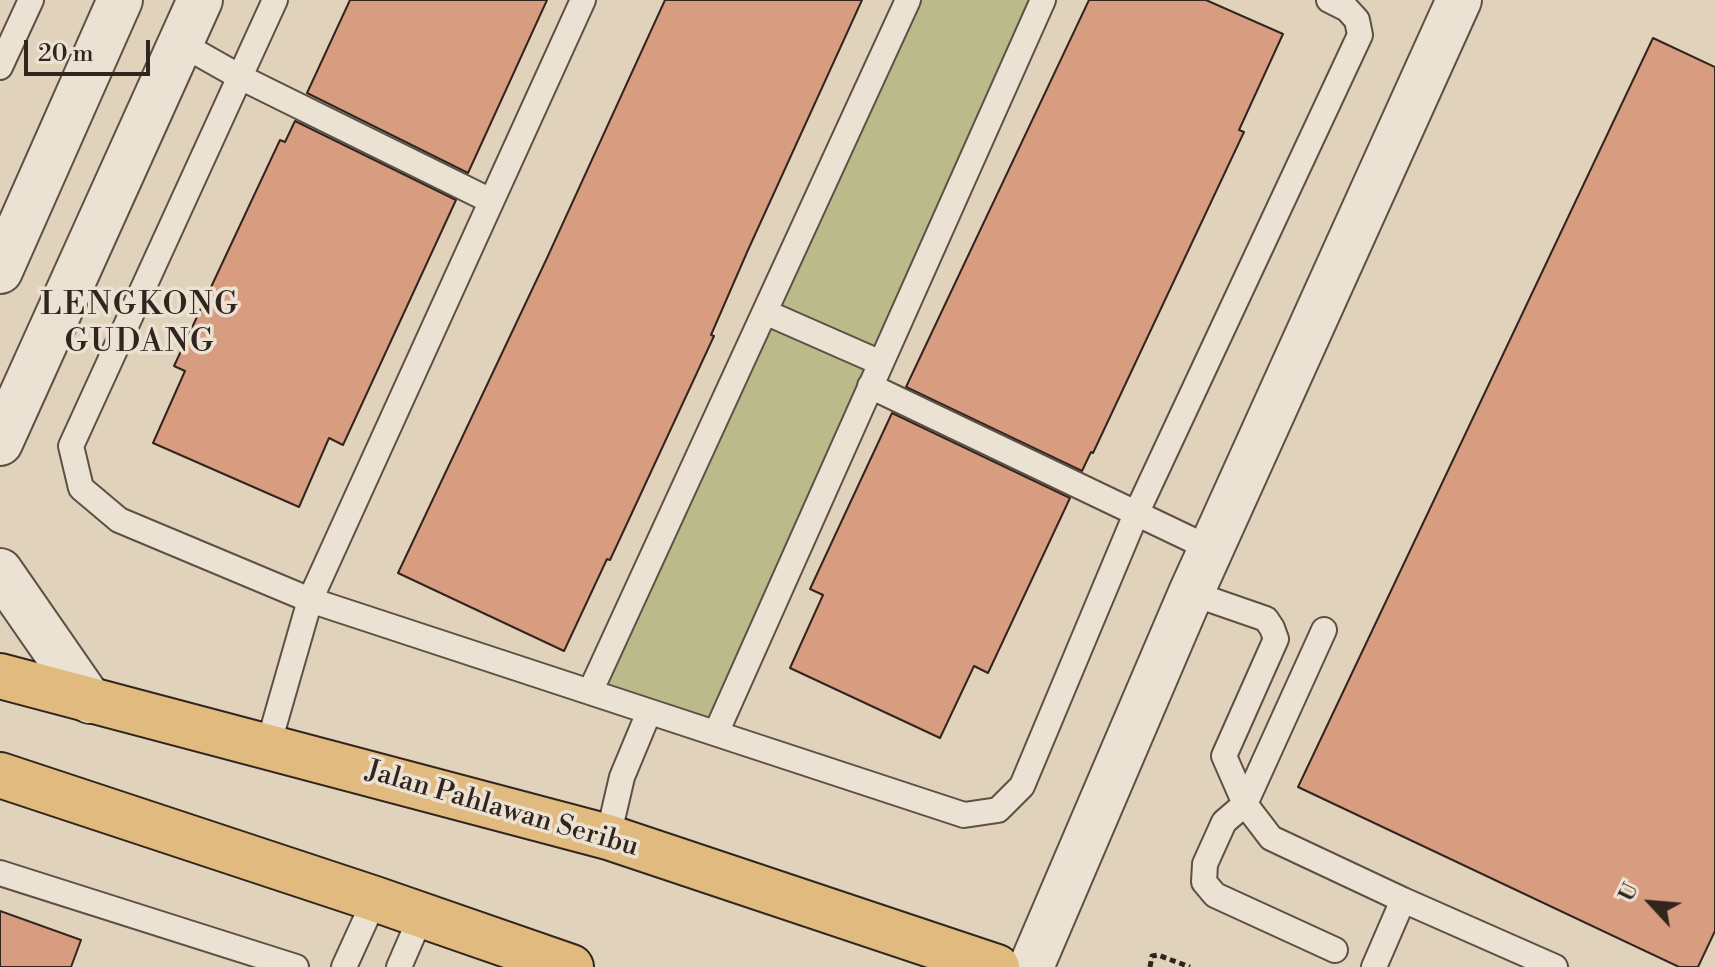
<!DOCTYPE html>
<style>
body{margin:0}
#map{position:relative;width:1715px;height:967px;overflow:hidden;background:#e1d3bb;font-family:"Libre Bodoni",serif}
canvas{display:block}
.north{position:absolute;left:1611px;top:863px;width:80px;height:80px;-webkit-text-stroke:6px #ece2d3;paint-order:stroke;rotate:296deg;font-size:22px;font-weight:700;line-height:32px;text-align:center;color:#31251e}
.north::after{content:'';display:block;margin:auto;width:28px;height:36px;background:#31251e;clip-path:polygon(50% 0,100% 100%,50% 72%,0 100%)}
.scale{position:absolute;left:24px;top:40px;width:126px;height:36px;box-sizing:border-box;border:4px solid #31251e;border-top:0;padding-left:10px;font-size:24px;line-height:28px;white-space:nowrap;color:#31251e;-webkit-text-stroke:6px #ece2d3;paint-order:stroke}
</style>
<div id="map">
<canvas width="1715" height="967"></canvas>
<div class="north">U</div>
<div class="scale">20 m</div>
</div>
<script>
const ctx = document.querySelector('canvas').getContext('2d');
ctx.lineJoin = 'round';
function fillPath(path, color) { ctx.fillStyle = color; ctx.fill(path, 'evenodd'); }
const shape = rows => new Path2D(rows.map(r => 'M' + r).join(''));
function stroke(path, color, width, dash) { ctx.strokeStyle = color; ctx.lineWidth = width; ctx.lineCap = dash ? 'butt' : 'round'; ctx.setLineDash(dash || []); ctx.stroke(path); }
function write(font, color, halo, rows, align = 'center') {
  ctx.font = font + ' "Libre Bodoni",serif'; ctx.lineWidth = 7; ctx.setLineDash([]); ctx.textBaseline = 'middle'; ctx.strokeStyle = halo; ctx.fillStyle = color; for (const [text, x, y, turn = 0] of rows) {
    ctx.save(); ctx.translate(x, y); ctx.rotate((+turn || 0) * Math.PI / 180); ctx.textAlign = isNaN(turn) ? turn : align; if (halo) ctx.strokeText(text, 0, 0); ctx.fillText(text, 0, 0); ctx.restore();
  }
}
const green = shape([
 [908,0,1043,0,716,733,590,692]
]);
const building = shape([
 [350,0,547,0,468,173,307,93,350,0],
 [665,0,862,0,748,250,711,335,714,336,624,530,610,560,607,559,564,651,398,573,547,258,665,0],
 [1089,0,1206,0,1283,34,1239,130,1244,132,1093,453,1091,452,1082,471,906,387,1089,0],
 [1653,38,1715,67,1715,931,1698,967,1679,967,1298,787,1653,38],
 [295,121,456,200,343,445,329,438,299,507,153,443,185,371,174,366,280,140,285,142,295,121],
 [892,413,1070,498,988,673,974,666,940,738,790,668,823,595,810,589,892,413],
 [0,911,81,940,71,967,0,967,0,911]
]);
const path = shape([
 [1150,967,1152,956,1158,955,1190,967]
]);
const service = shape([
 [275,0,71,446,81,488,119,520,310,600,964,815,998,810,1022,786,1136,514,1360,35,1357,20,1347,9,1329,0],
 [180,43,240,77,491,201],
 [0,67,31,0],
 [765,312,881,363],
 [870,386,1211,549],
 [1191,593,1266,619,1272,628,1276,639,1224,756,1245,804,1271,838,1403,900,1374,967],
 [1324,630,1245,804,1224,822,1205,864,1204,882,1215,895,1335,950],
 [590,692,908,0],
 [716,733,1043,0],
 [268,746,310,600,583,0],
 [608,837,622,777,649,712],
 [0,873,296,967],
 [1403,900,1555,967],
 [344,967,375,899],
 [399,967,422,914]
]);
const minor = shape([
 [1031,967,1191,593,1459,0]
]);
const tertiary = shape([
 [0,271,120,0],
 [0,443,200,0],
 [0,571,90,701]
]);
const primary = shape([
 [0,676,608,837,997,967],
 [0,775,375,899,571,967]
]);
const streetNames = [
 ["Jalan Pahlawan Seribu",502,810,16]
];
const quarterNames = [
 ["LENGKONG",140,306],
 ["GUDANG",140,343]
];
fillPath(green, '#baba8b');
fillPath(building, '#d89c81');
stroke(building, '#31251e', 2);
stroke(service, '#5d5045', 28);
stroke(minor, '#5d5045', 48);
stroke(tertiary, '#5d5045', 48);
stroke(primary, '#31251e', 48);
stroke(path, '#31251e', 5, [6, 4]);
stroke(service, '#ece2d3', 24);
stroke(minor, '#ece2d3', 44);
stroke(tertiary, '#ece2d3', 44);
stroke(primary, '#e0ba7e', 44);
write('28px', '#31251e', '#ece2d3', streetNames);
ctx.letterSpacing = '2px';
write('32px', '#31251e', '#ece2d3', quarterNames);
ctx.letterSpacing = '0px';
</script>
